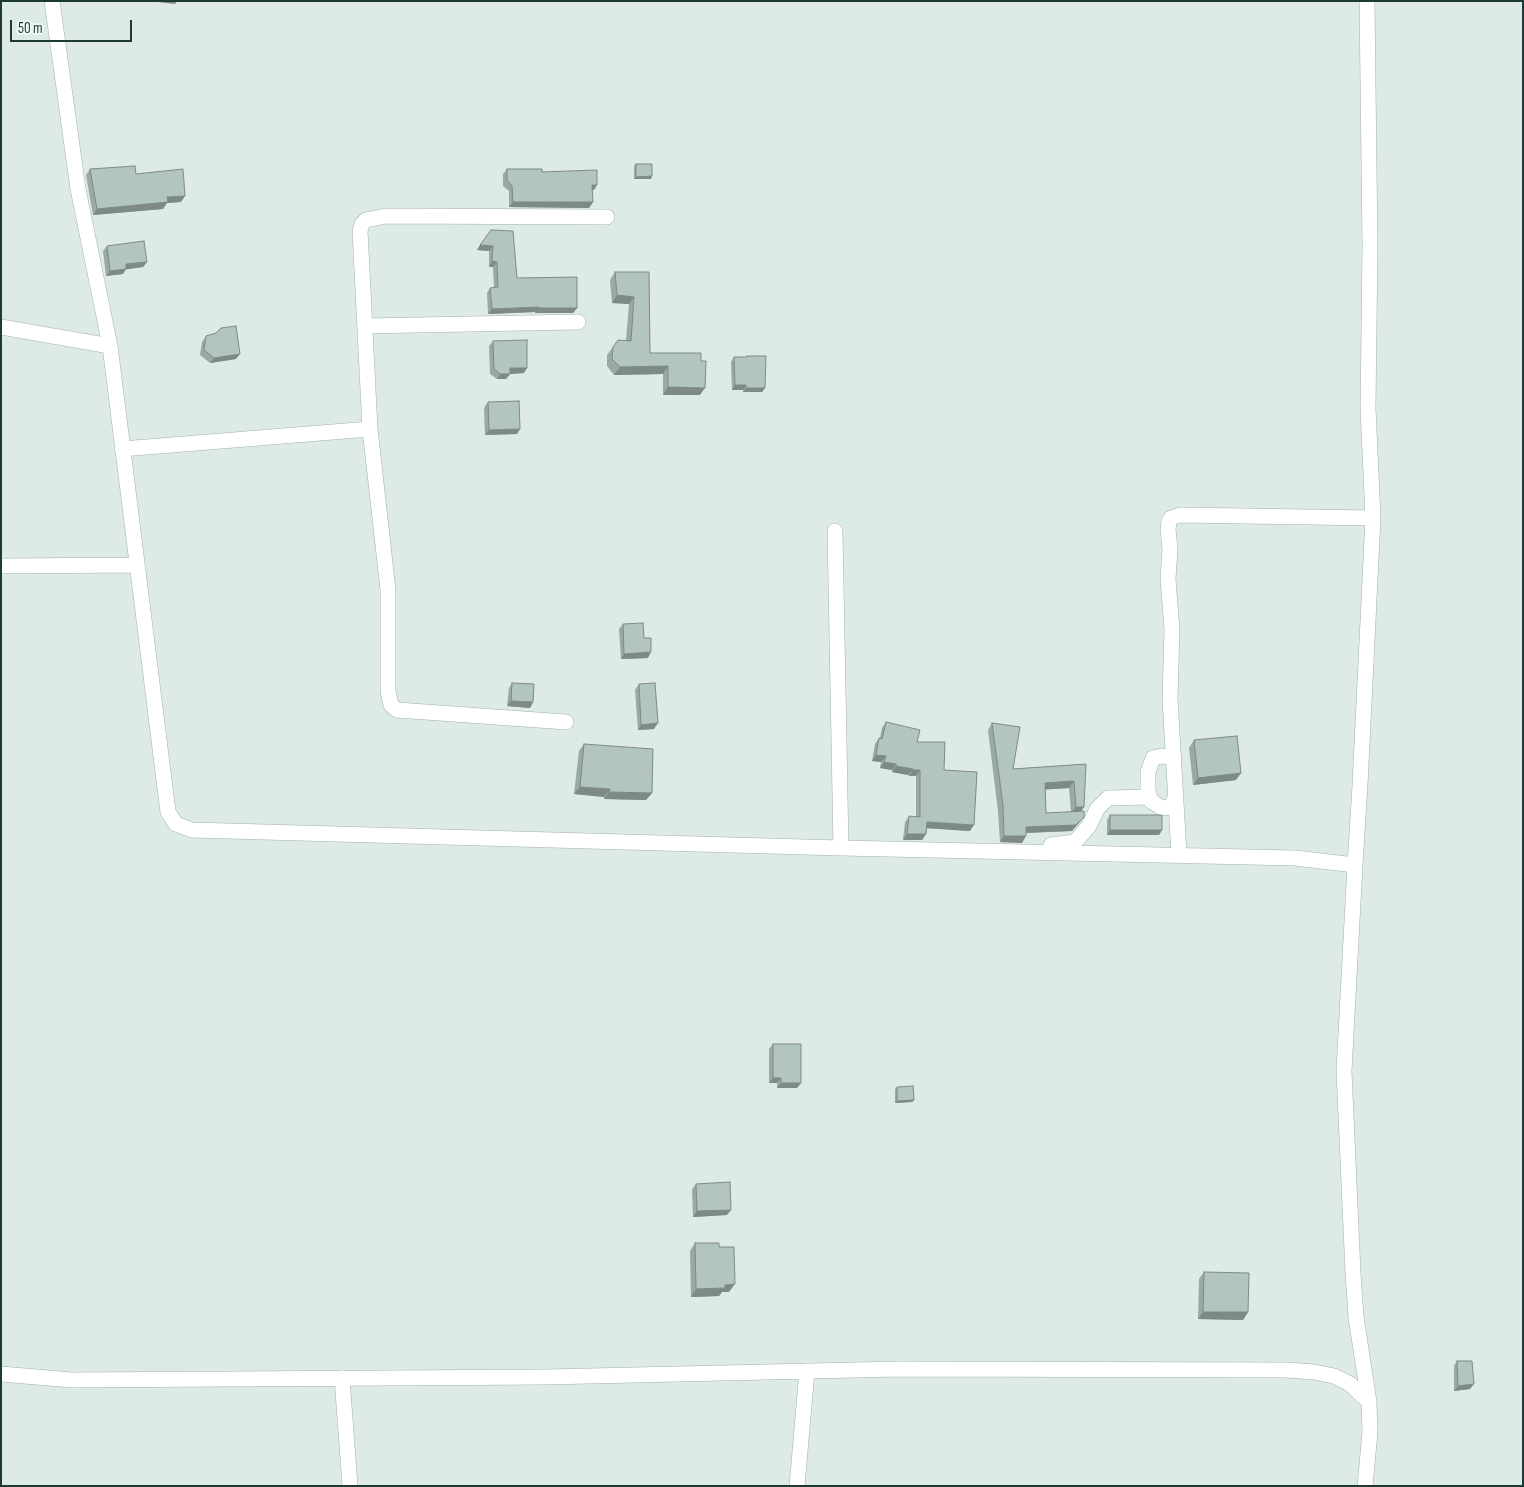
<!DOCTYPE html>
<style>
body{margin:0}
#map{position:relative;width:1524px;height:1487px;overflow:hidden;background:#ddeae6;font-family:"Sofia Sans Condensed",sans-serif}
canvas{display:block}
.frame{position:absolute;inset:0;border:2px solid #1e3a35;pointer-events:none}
.scale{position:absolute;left:10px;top:20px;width:122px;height:22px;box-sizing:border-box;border:2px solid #1e3a35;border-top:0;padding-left:6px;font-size:15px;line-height:18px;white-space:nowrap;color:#1e3a35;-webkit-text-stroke:4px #edf7f3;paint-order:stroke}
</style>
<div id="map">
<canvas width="1524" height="1487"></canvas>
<div class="frame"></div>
<div class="scale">50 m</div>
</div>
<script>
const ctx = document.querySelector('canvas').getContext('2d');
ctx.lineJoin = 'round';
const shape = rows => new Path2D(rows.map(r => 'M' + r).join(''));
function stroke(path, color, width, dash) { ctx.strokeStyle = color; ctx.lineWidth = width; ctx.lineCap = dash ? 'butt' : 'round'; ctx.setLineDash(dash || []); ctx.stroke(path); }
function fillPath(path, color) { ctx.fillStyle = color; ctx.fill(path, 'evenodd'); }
const street = shape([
 [52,1,78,189,110,346],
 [365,326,578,322],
 [1,327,110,346,168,812,176,824,192,830,841,848,1295,858,1355,865,1344,1071,1353,1273,1356,1317,1369,1402,1370,1432,1365,1486],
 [370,429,388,590,388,691,391,705,397,710,566,722],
 [122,449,370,429,360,231,362,224,366,220,386,216,607,217],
 [835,531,841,848],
 [1,566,137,565],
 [1174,757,1162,756,1153,758,1148,772,1148,791,1151,801,1162,808,1170,807,1176,797],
 [1051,845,1075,842,1089,826,1097,809,1108,798,1150,797],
 [1179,855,1170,698,1172,630,1168,579,1170,549,1168,529,1169,521,1171,518,1180,515,1373,518],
 [1355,865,1360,785,1373,518,1368,408,1370,246,1367,1],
 [1,1374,72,1380,546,1377,899,1369,1286,1370,1314,1372,1334,1376,1350,1384,1369,1402],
 [342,1378,350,1486],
 [797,1486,807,1371]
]);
const wall = shape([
 [636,164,651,179,634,179,634,166],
 [90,169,136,174,181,202,167,203,163,209,93,215,86,175],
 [507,169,542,172,594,190,592,190,593,202,589,208,509,207,509,191,503,186,503,174],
 [491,230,517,278,577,308,573,313,535,313,535,312,488,314,487,293,490,288,494,287,493,267,489,267,489,251,477,250],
 [107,246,147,262,143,267,126,269,123,274,106,276,103,251],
 [615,272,649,272,650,353,701,353,700,395,663,395,663,374,614,375,607,366,607,355,613,347,626,340,629,304,612,303,610,280],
 [206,336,236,359,210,363,200,355,202,342],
 [493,341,524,373,510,374,506,379,497,379,490,374,489,346],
 [747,356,765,388,762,392,743,392,743,390,732,390,731,362,734,357,747,357],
 [488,402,517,434,485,435,484,408],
 [623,624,644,638,648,658,621,659,619,629],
 [512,683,533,702,530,708,507,706,509,688],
 [639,684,654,729,638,730,635,690],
 [886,722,917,742,944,770,970,831,927,828,926,834,922,840,903,840,905,822,909,816,916,817,916,776,909,776,908,775,892,772,892,770,880,768,881,762,872,761,875,744,879,738,880,738,882,728],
 [992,723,1013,769,1086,764,1081,811,1084,817,1072,831,1026,833,1022,843,1000,842,998,811,988,730],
 [1069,788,1071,812,1046,813,1045,789],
 [1194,740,1236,780,1193,785,1189,748],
 [584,744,652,793,646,800,604,799,604,797,574,794,579,751],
 [1110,815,1162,830,1159,835,1107,835,1107,820],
 [773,1044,797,1088,777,1088,777,1083,769,1083,769,1049],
 [897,1087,914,1100,912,1102,895,1103,895,1089],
 [696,1184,727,1215,693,1217,692,1189],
 [695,1243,719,1247,729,1292,722,1292,719,1296,691,1297,690,1251],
 [1204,1272,1248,1312,1243,1320,1198,1319,1199,1279],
 [1457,1361,1470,1389,1454,1391,1454,1366]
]);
const shadedWall = shape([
 [149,1,177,1,175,4],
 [652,176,651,179,634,179,636,177],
 [592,185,597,185,594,190,589,190],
 [185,196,181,202,167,203,163,209,93,215,97,209,167,197],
 [513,202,593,202,589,208,509,207],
 [480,245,493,246,489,251,477,250],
 [492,261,497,262,493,267,489,267],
 [147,262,143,267,122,270,126,264],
 [126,269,123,274,106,276,110,271],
 [617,295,634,297,629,304,612,303],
 [539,307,535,312,488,314,492,309],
 [538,308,577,308,573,313,535,313],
 [240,354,236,359,210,363,214,358],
 [668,366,663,374,614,375,620,367],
 [510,368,527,368,524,373,510,374,506,379,497,379,500,374],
 [735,385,746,385,743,390,732,390],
 [668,387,705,388,700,395,663,395],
 [746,388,765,388,762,392,743,392],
 [520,429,517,434,485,435,489,430],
 [651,652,648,658,621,659,624,654],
 [511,701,533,702,530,708,507,706],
 [658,723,654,729,638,730,641,725],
 [876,755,886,756,881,762,872,761],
 [884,762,896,764,892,770,880,768],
 [896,766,913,769,908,775,892,772],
 [913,770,920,770,916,776,909,776],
 [1241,773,1236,780,1193,785,1198,778],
 [1074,781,1069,788,1040,790,1045,783],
 [580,787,610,789,604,797,574,794],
 [609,792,652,793,646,800,604,799],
 [1076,807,1084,807,1080,813,1071,813],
 [1084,817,1072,831,1021,833,1026,827],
 [927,822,974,825,970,831,923,828],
 [1110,830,1162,830,1159,835,1107,835],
 [907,834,926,834,922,840,903,840],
 [1004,836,1026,836,1022,843,1000,842],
 [773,1078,781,1078,777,1083,769,1083],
 [781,1083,801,1083,797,1088,777,1088],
 [914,1100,912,1102,895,1103,897,1101],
 [731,1210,727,1215,693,1217,697,1211],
 [735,1284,729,1292,722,1292,719,1296,691,1297,696,1289,725,1285],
 [1203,1312,1248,1312,1243,1320,1198,1319],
 [1474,1384,1470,1389,1454,1391,1458,1386]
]);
const building = shape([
 [636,164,652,164,652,176,636,177,636,164],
 [135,166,136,174,183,169,185,196,167,197,168,202,97,209,90,169,135,166],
 [507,169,542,169,542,172,597,170,597,185,592,185,593,202,513,202,512,186,507,180,507,169],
 [491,230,513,231,517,278,577,277,577,308,538,308,539,307,492,309,490,288,498,287,497,262,492,261,493,246,480,245,491,230],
 [144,241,147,262,126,264,126,269,110,271,107,246,144,241],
 [615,272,649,272,650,353,701,353,701,361,706,361,705,388,668,387,668,366,620,367,612,359,613,347,618,340,631,341,634,297,617,295,615,272],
 [236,326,240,354,214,358,204,350,206,336,216,333,221,328,236,326],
 [527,340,527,368,510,368,510,374,500,374,494,369,493,341,527,340],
 [747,356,766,356,765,388,746,388,746,385,735,385,734,357,747,357,747,356],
 [519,401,520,429,489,430,488,402,519,401],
 [643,623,644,638,651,638,651,652,624,654,623,624,643,623],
 [512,683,534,684,533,702,511,701,512,683],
 [655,683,658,723,641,725,639,684,655,683],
 [886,722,920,730,917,742,945,742,944,770,977,772,974,825,927,822,926,834,907,834,909,816,920,817,920,770,913,770,913,769,896,766,896,764,884,762,886,756,876,755,879,738,882,739,886,722],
 [992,723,1020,727,1013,769,1086,764,1084,807,1076,807,1074,781,1045,783,1046,813,1084,811,1084,817,1076,825,1026,827,1026,836,1004,836,1003,805,992,723],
 [1237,736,1241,773,1198,778,1194,740,1237,736],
 [584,744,653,749,652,793,609,792,610,789,580,787,584,744],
 [1110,815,1162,815,1162,830,1110,830,1110,815],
 [773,1044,801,1044,801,1083,781,1083,781,1078,773,1078,773,1044],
 [913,1086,914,1100,897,1101,897,1087,913,1086],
 [730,1182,731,1210,697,1211,696,1184,730,1182],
 [695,1243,719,1243,719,1247,734,1247,735,1284,725,1285,725,1288,696,1289,695,1243],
 [1204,1272,1249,1273,1248,1312,1203,1312,1204,1272],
 [1457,1361,1472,1361,1474,1384,1458,1386,1457,1361]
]);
stroke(street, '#a0b2ad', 16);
stroke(street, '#fff', 15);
fillPath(wall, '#99a9a4');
fillPath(shadedWall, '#7d8a86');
fillPath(building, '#b2c5bf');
stroke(building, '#7d8a86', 1);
</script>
